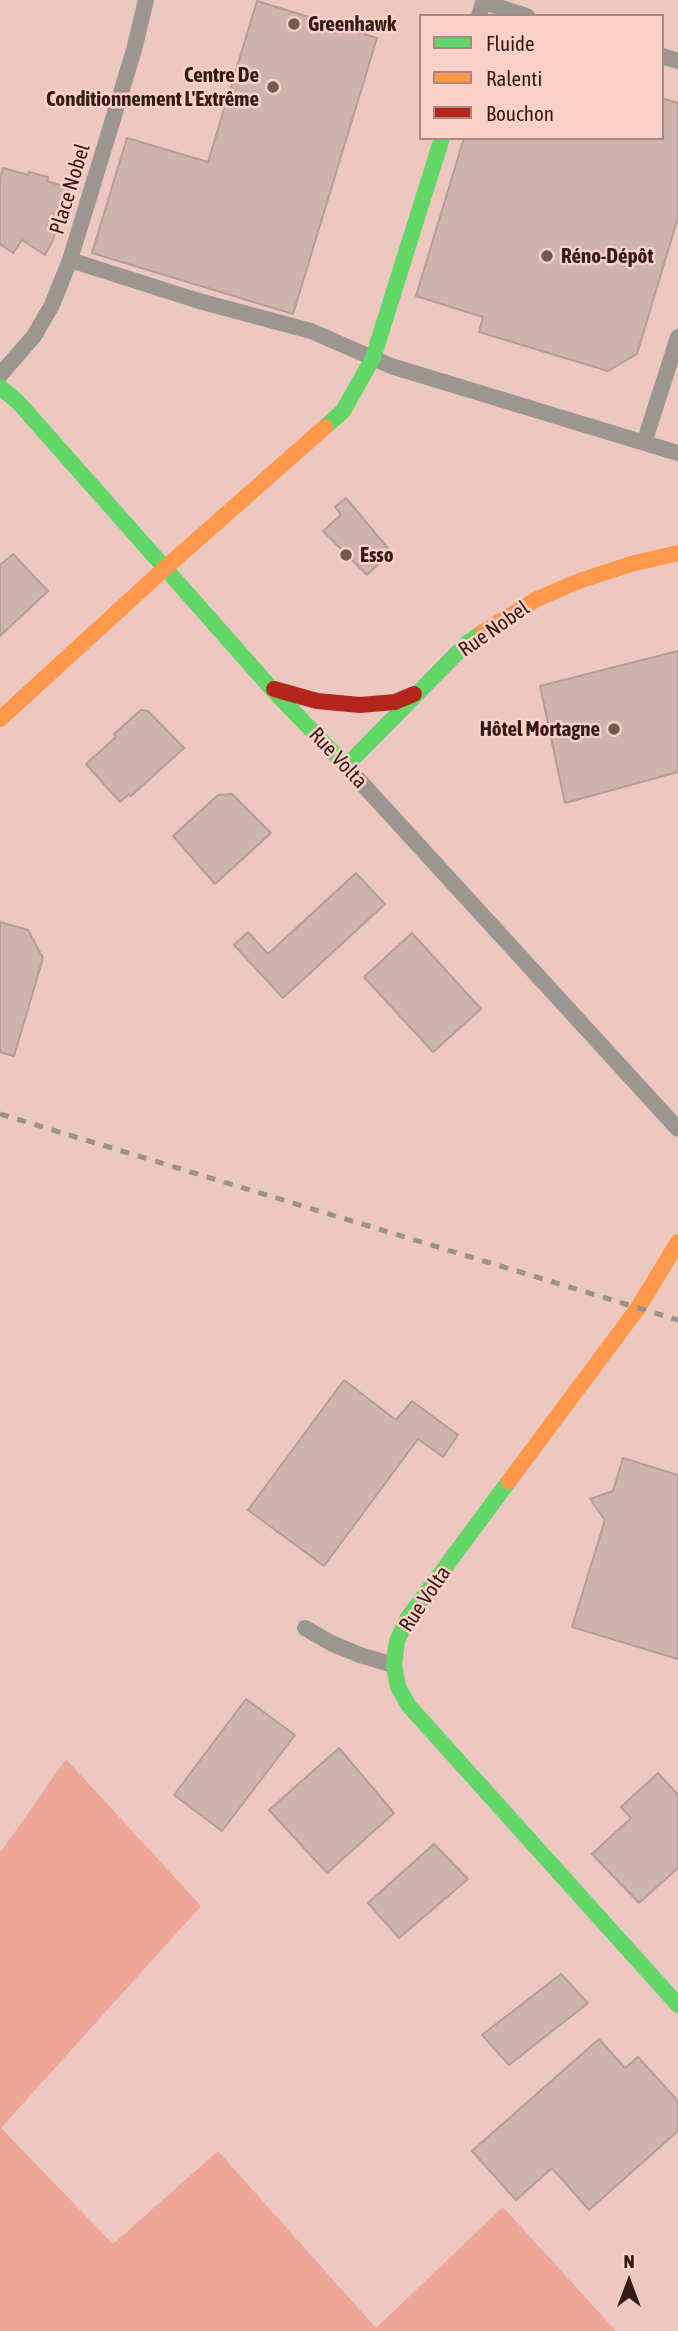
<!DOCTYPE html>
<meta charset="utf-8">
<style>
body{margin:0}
#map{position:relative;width:678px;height:2331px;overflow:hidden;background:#ecc8c1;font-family:"Asap Condensed",sans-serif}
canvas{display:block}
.legend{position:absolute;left:419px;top:14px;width:245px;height:126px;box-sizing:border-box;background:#f9d0c8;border:2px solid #aa8881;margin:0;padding:9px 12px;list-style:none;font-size:21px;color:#331b17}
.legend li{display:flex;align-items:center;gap:14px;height:35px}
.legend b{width:35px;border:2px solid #aa8881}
.north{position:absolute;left:594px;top:2247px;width:70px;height:70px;-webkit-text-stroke:5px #f9d0c8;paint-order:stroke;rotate:0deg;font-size:19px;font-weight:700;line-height:28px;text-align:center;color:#331b17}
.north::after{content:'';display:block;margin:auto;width:24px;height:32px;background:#331b17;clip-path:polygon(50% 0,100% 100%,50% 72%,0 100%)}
</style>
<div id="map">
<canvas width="678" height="2331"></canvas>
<ul class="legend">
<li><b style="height:9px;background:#63d668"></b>Fluide</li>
<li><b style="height:9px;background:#ff974d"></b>Ralenti</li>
<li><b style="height:9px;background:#b3261e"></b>Bouchon</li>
</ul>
<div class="north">N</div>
</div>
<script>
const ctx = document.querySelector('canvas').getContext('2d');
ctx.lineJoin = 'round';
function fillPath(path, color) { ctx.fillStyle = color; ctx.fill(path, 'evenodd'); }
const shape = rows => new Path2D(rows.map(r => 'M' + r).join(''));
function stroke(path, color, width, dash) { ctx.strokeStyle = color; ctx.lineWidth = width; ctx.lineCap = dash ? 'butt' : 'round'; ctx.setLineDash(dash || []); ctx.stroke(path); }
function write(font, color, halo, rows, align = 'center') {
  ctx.font = font + ' "Asap Condensed",sans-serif'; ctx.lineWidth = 5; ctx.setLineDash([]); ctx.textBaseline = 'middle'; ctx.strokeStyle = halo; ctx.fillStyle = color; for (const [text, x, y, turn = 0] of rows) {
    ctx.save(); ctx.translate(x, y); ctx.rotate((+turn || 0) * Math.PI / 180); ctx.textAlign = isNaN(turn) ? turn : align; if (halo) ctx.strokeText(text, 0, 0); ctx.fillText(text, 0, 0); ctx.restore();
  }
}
const green = shape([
 [66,1759,201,1906,1,2128,113,2244,218,2151,376,2328,503,2207,616,2331,0,2331,0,1853]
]);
const building = shape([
 [257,1,377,38,293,314,92,253,127,138,208,162,257,1],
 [662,98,678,103,678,217,637,354,608,371,479,332,483,317,416,296,464,138,662,138,662,98],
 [3,168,28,175,29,172,48,177,47,181,69,188,53,240,45,255,22,240,13,253,0,244,0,178,3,168],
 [346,498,391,552,367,575,323,531,341,515,335,507,346,498],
 [13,554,48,591,0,636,0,565,13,554],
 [678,651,678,772,565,803,540,686,678,651],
 [141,710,148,711,184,748,131,796,129,794,120,802,86,764,116,737,114,734,141,710],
 [232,794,271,833,215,884,173,836,218,795,232,794],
 [356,873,385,904,283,998,234,945,248,932,268,954,356,873],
 [0,922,28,930,43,958,14,1056,0,1052,0,922],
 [412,933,481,1009,433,1052,364,977,412,933],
 [344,1380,396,1420,412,1401,458,1435,443,1457,418,1439,324,1566,248,1510,344,1380],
 [623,1458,678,1475,678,1659,572,1627,605,1520,590,1499,613,1491,623,1458],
 [246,1699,295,1735,222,1831,174,1795,246,1699],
 [339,1748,394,1813,327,1873,269,1810,339,1748],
 [658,1773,678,1795,678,1868,639,1903,592,1854,631,1818,621,1807,658,1773],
 [434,1844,468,1879,399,1938,368,1903,434,1844],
 [561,1974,588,2003,509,2065,482,2035,561,1974],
 [599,2039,625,2068,638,2057,678,2101,678,2131,589,2210,552,2168,516,2200,472,2151,599,2039]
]);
const street = shape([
 [479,16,483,2,527,16],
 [662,56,678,61],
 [70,260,199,301,311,331,391,366,678,453],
 [0,375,34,336,52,305,70,260,134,50,146,0],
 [644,443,678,337],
 [346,766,678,1129],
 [305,1628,331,1643,360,1655,394,1665]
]);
const fast = shape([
 [0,387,18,402,271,688,346,766,467,643,483,632],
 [325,427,343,411,373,358,442,138],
 [509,1481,407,1619,397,1641,394,1665,398,1687,409,1706,678,2005]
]);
const slow = shape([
 [483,632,537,599,579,581,631,564,678,553],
 [0,719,164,569,325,427],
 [509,1481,638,1308,678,1242]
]);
const jam = shape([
 [274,689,317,701,360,705,395,702,414,694]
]);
const rail = shape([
 [0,1114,678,1320]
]);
const markers = [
 [294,24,7,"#745852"],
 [273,87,7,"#745852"],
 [547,256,7,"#745852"],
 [346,555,7,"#745852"],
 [614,729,7,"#745852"]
];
const poiNames = [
 ["Greenhawk",308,24],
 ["Centre De",259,75,"right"],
 ["Conditionnement L'Extrême",259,99,"right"],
 ["Réno-Dépôt",561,256],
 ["Esso",360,555],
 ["Hôtel Mortagne",600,729,"right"]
];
const streetNames = [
 ["Place Nobel",70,189,-73],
 ["Rue Nobel",494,629,-35],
 ["Rue Volta",338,758,47],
 ["Rue Volta",425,1599,-56]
];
fillPath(green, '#eea699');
fillPath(building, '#cfb3ad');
stroke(building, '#b79b96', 2);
stroke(street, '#9b9690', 16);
stroke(fast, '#63d668', 16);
stroke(slow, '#ff974d', 16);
stroke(jam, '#b3261e', 16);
stroke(rail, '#9d918b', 5, [9, 9]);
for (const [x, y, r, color] of markers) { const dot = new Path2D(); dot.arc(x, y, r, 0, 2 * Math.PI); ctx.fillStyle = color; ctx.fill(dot); stroke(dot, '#f9d0c8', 2.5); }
write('bold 21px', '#331b17', '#f9d0c8', poiNames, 'left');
write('21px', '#331b17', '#f9d0c8', streetNames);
</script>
